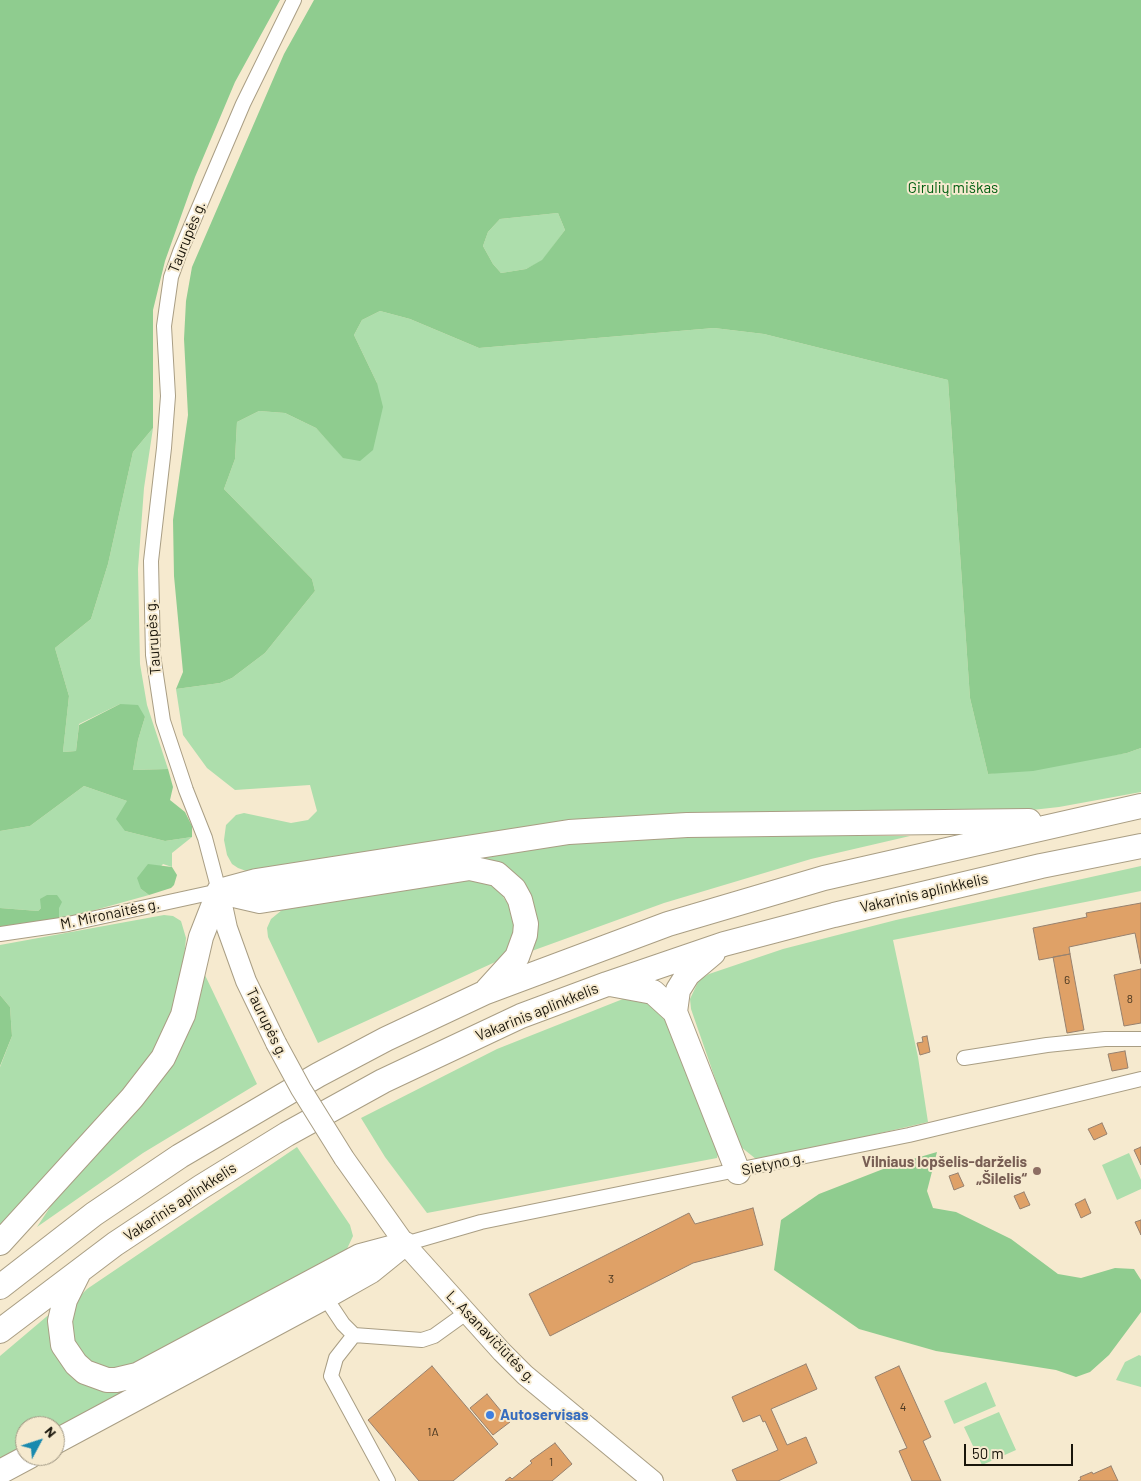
<!DOCTYPE html>
<meta charset="utf-8">
<style>
body{margin:0}
#map{position:relative;width:1141px;height:1481px;overflow:hidden;background:#f6eacf;font-family:Barlow,sans-serif}
canvas{display:block}
.north{position:absolute;left:15px;top:1416px;width:50px;height:50px;box-sizing:border-box;background:#f6eacf;border:1px solid #9e9581;border-radius:50%;rotate:50deg;font-size:14px;font-weight:700;line-height:20px;text-align:center;color:#19150b}
.north::after{content:'';display:block;margin:auto;width:18px;height:22px;background:#198aaf;clip-path:polygon(50% 0,100% 100%,50% 72%,0 100%)}
.scale{position:absolute;left:964px;top:1444px;width:109px;height:22px;box-sizing:border-box;border:2px solid #19150b;border-top:0;padding-left:6px;font-size:15px;line-height:18px;white-space:nowrap;color:#19150b;-webkit-text-stroke:4px #f6eacf;paint-order:stroke}
</style>
<div id="map">
<canvas width="1141" height="1481"></canvas>
<div class="north">N</div>
<div class="scale">50 m</div>
</div>
<script>
const ctx = document.querySelector('canvas').getContext('2d');
ctx.lineJoin = 'round';
function fillPath(path, color) { ctx.fillStyle = color; ctx.fill(path, 'evenodd'); }
const shape = rows => new Path2D(rows.map(r => 'M' + r).join(''));
function stroke(path, color, width, dash) { ctx.strokeStyle = color; ctx.lineWidth = width; ctx.lineCap = dash ? 'butt' : 'round'; ctx.setLineDash(dash || []); ctx.stroke(path); }
function write(font, color, halo, rows, align = 'center') {
  ctx.font = font + ' Barlow,sans-serif'; ctx.lineWidth = 4; ctx.setLineDash([]); ctx.textBaseline = 'middle'; ctx.strokeStyle = halo; ctx.fillStyle = color; for (const [text, x, y, turn = 0] of rows) {
    ctx.save(); ctx.translate(x, y); ctx.rotate((+turn || 0) * Math.PI / 180); ctx.textAlign = isNaN(turn) ? turn : align; if (halo) ctx.strokeText(text, 0, 0); ctx.fillText(text, 0, 0); ctx.restore();
  }
}
const green = shape([
 [558,213,565,230,542,261,526,269,501,273,493,264,483,246,488,232,500,219],
 [380,311,410,319,479,348,714,328,764,334,948,380,970,698,988,774,1127,753,1141,748,1141,792,1059,807,996,814,856,818,249,872,238,868,232,864,227,855,224,840,226,825,236,815,244,813,291,823,308,820,317,811,310,785,235,790,207,768,183,735,176,689,220,683,232,678,265,653,315,591,312,579,224,489,235,459,237,422,259,411,285,413,316,428,344,458,377,383,354,335,362,320],
 [153,428,144,488,138,569,140,664,147,705,168,769,133,770,138,740,145,717,120,704,79,724,76,751,63,752,69,696,55,648,91,619,108,564,133,452],
 [84,786,127,801,125,831,165,841,192,837,172,853,172,867,163,864,141,889,149,895,59,920,59,908,41,908,38,911,0,908,0,831,30,826],
 [680,836,910,836,811,859,664,903,529,952,535,925,477,859,561,844],
 [1141,866,1141,891,893,940,918,1057,928,1122,769,1159,756,1159,741,1147,734,1133,691,1009,690,999,699,980,709,974,783,949,896,920],
 [475,878,498,889,512,910,515,935,504,958,318,1043,268,937,267,928,271,919,282,910],
 [164,915,173,916,181,921,186,938,181,990,171,1025,142,1074,0,1227,0,1067,12,1036,10,1007,0,995,0,945],
 [204,973,257,1084,143,1153,37,1227,64,1186,128,1120,171,1067,190,1028],
 [633,995,662,1009,720,1147,717,1158,427,1213,385,1157,361,1118,497,1049],
 [297,1147,350,1225,353,1236,346,1251,130,1368,106,1369,83,1358,71,1340,73,1308,78,1298,87,1289],
 [1129,1153,1141,1180,1141,1189,1117,1200,1102,1165],
 [52,1312,51,1330,127,1392,55,1430,55,1426,25,1426,25,1446,0,1460,0,1356],
 [1139,1355,1141,1356,1141,1387,1116,1380,1125,1362],
 [986,1382,996,1406,954,1424,944,1401],
 [999,1412,1016,1450,982,1465,964,1427]
]);
const forest = shape([
 [0,0,280,0,235,82,195,177,165,261,153,310,153,428,133,452,108,564,91,619,55,648,69,696,63,752,76,751,79,725,120,704,138,705,145,717,138,740,133,770,168,769,173,787,170,800,185,812,192,826,192,837,165,841,125,831,116,819,127,801,84,786,30,826,0,831],
 [314,0,1141,0,1141,748,1127,753,1033,771,988,774,970,698,948,380,764,334,714,328,479,348,410,319,380,311,362,320,354,335,377,383,383,407,373,450,360,461,343,458,316,428,285,413,259,411,237,422,235,459,224,489,312,579,315,591,265,653,232,678,220,683,176,689,183,672,174,576,173,520,188,415,184,339,186,301,192,267,284,54],
 [558,213,565,230,542,260,526,269,501,273,493,264,483,246,488,232,500,219],
 [148,864,172,867,177,875,174,885,171,888,149,895,141,889,137,878],
 [47,895,57,895,62,902,59,908,59,920,0,928,0,908,38,911,41,908,40,899],
 [0,995,10,1007,12,1036,0,1066],
 [937,1152,927,1191,933,1208,956,1212,1011,1239,1058,1274,1081,1278,1115,1268,1134,1269,1141,1280,1141,1312,1109,1355,1090,1372,1076,1377,1056,1370,936,1351,859,1329,774,1270,781,1220,819,1194,896,1164]
]);
const building = shape([
 [1141,903,1141,964,1135,933,1069,947,1070,954,1039,960,1033,928,1087,917,1086,913,1141,903],
 [1070,954,1084,1030,1067,1033,1053,957,1070,954],
 [1141,969,1141,1023,1124,1026,1114,975,1141,969],
 [927,1036,930,1052,920,1055,917,1043,923,1042,922,1037,927,1036],
 [1125,1051,1128,1068,1112,1071,1108,1054,1125,1051],
 [1102,1123,1107,1134,1094,1140,1088,1129,1102,1123],
 [1141,1147,1141,1165,1134,1150,1141,1147],
 [958,1173,964,1186,954,1190,949,1176,958,1173],
 [1024,1192,1030,1205,1020,1209,1014,1196,1024,1192],
 [1085,1199,1091,1213,1081,1218,1075,1204,1085,1199],
 [753,1208,763,1245,693,1263,550,1336,529,1294,689,1213,695,1224,753,1208],
 [1141,1220,1141,1235,1135,1222,1141,1220],
 [806,1364,817,1389,771,1409,787,1445,806,1437,817,1463,778,1481,737,1481,732,1470,778,1450,765,1421,763,1422,760,1415,743,1422,732,1397,806,1364],
 [432,1366,498,1444,453,1481,419,1481,368,1420,432,1366],
 [899,1366,931,1437,923,1441,941,1481,912,1481,899,1451,907,1448,875,1377,899,1366],
 [487,1394,510,1422,493,1435,470,1408,487,1394],
 [555,1443,572,1464,552,1481,505,1481,510,1477,512,1479,532,1463,530,1461,555,1443],
 [1111,1466,1118,1481,1078,1481,1081,1479,1080,1477,1092,1472,1093,1474,1111,1466]
]);
const minor = shape([
 [0,934,68,924,219,891,205,838,186,790,163,721,153,655,151,561,164,448,168,396,164,326,171,277,180,252,243,104,294,0],
 [964,1058,1047,1045,1105,1039,1141,1039],
 [405,1244,481,1222,909,1135,1141,1079],
 [325,1297,343,1324,354,1335,422,1340,434,1336,466,1313],
 [354,1335,336,1358,331,1376,388,1481]
]);
const secondary = shape([
 [219,891,227,928,246,981,276,1043],
 [344,1158,405,1244,502,1352,525,1375,653,1481]
]);
const trunk = shape([
 [219,891,256,881,569,832,687,825,1029,821],
 [221,892,260,901,470,868,497,874,514,889,520,900,526,924,525,935,517,957,487,990],
 [610,984,653,992,675,1012,738,1172],
 [675,1012,678,990,688,974,713,953],
 [0,1243,132,1098,163,1058,183,1015,201,937,219,891],
 [78,1274,65,1300,60,1321,63,1345,76,1364,85,1372,107,1380,116,1380,137,1375,360,1256,405,1244],
 [0,1287,94,1214,180,1156,318,1075,386,1039,486,992,668,924,824,878,1141,806],
 [0,1331,115,1244,201,1187,287,1134,383,1081,521,1016,607,984,724,944,834,915,1041,866,1141,846],
 [55,1442,325,1297,371,1271,397,1250],
 [0,1472,30,1456]
]);
const secondaryBridge = shape([
 [276,1043,301,1089,344,1158]
]);
const markers = [
 [1037,1171,5,"#8d6e63"],
 [490,1415,5,"#3f7fe0"]
];
const numberNames = [
 ["6",1067,980],
 ["8",1130,999],
 ["3",611,1279],
 ["4",903,1407],
 ["1A",433,1432],
 ["1",551,1462]
];
const parkNames = [
 ["Girulių miškas",953,188]
];
const streetNames = [
 ["Taurupės g.",187,237,-68],
 ["Taurupės g.",153,637,-94],
 ["Vakarinis aplinkkelis",924,893,-13],
 ["M. Mironaitės g.",110,914,-12],
 ["Vakarinis aplinkkelis",537,1012,-22],
 ["Taurupės g.",267,1023,64],
 ["Sietyno g.",773,1164,-12],
 ["Vakarinis aplinkkelis",180,1202,-33],
 ["L. Asanavičiūtės g.",491,1337,46]
];
const educationNames = [
 ["Vilniaus lopšelis-darželis",1027,1162],
 ["„Šilelis“",1027,1179]
];
const shopNames = [
 ["Autoservisas",500,1415]
];
fillPath(green, '#addeac');
fillPath(forest, '#8fcc8f');
fillPath(building, '#dfa167');
stroke(building, '#97816e', 1);
stroke(minor, '#a99e84', 16);
stroke(secondary, '#a99e84', 22);
stroke(trunk, '#a99e84', 26);
stroke(minor, '#fff', 14);
stroke(secondary, '#fff', 20);
stroke(trunk, '#fff', 24);
stroke(secondaryBridge, '#a99e84', 22, []);
stroke(secondaryBridge, '#fff', 20);
for (const [x, y, r, color] of markers) { const dot = new Path2D(); dot.arc(x, y, r, 0, 2 * Math.PI); ctx.fillStyle = color; ctx.fill(dot); stroke(dot, '#f6eacf', 2); }
write('12px', '#4a3822', null, numberNames);
write('15px', '#005f11', '#f6eacf', parkNames);
write('15px', '#19150b', '#f6eacf', streetNames);
write('bold 15px', '#785e54', '#f6eacf', educationNames, 'right');
write('bold 15px', '#366cbe', '#f6eacf', shopNames, 'left');
</script>
